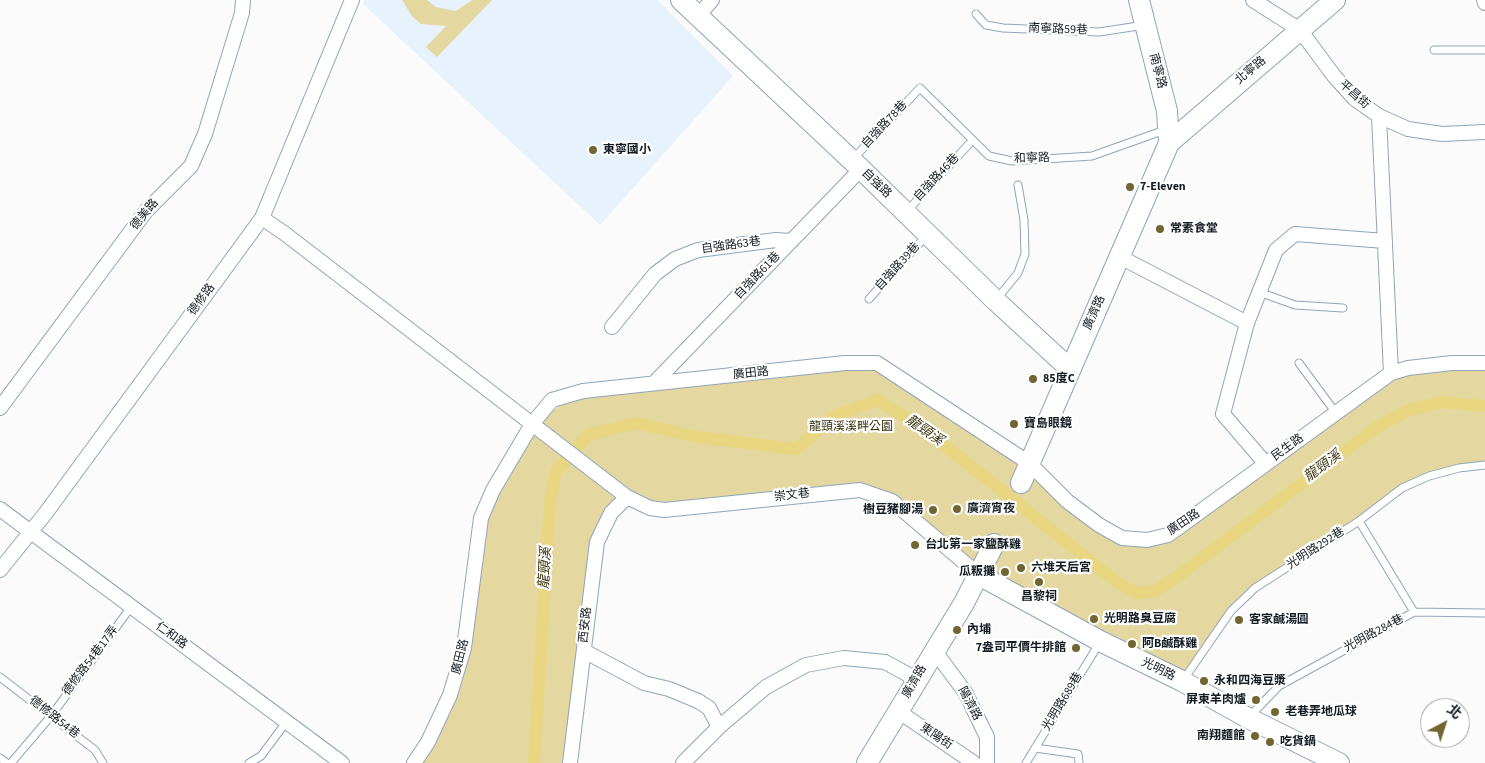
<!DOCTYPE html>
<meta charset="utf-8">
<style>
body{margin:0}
#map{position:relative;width:1485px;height:763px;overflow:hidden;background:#fbfbfb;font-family:"Source Sans 3","Noto Sans TC",sans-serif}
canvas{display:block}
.north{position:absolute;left:1420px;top:698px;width:50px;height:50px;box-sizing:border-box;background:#fff;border:1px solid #a1a4a7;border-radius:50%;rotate:40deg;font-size:14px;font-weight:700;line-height:20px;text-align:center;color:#131b22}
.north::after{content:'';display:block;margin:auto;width:18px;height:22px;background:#716532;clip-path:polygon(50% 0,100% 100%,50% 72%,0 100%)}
</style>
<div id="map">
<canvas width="1485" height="763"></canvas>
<div class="north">北</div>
</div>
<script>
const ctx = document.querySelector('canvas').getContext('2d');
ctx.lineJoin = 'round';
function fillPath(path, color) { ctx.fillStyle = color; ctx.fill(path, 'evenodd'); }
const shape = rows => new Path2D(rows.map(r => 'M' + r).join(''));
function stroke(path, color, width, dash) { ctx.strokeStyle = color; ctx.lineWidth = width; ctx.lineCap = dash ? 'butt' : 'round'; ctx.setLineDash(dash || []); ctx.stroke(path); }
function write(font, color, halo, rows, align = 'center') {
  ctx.font = font + ' "Source Sans 3","Noto Sans TC",sans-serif'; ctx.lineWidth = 4.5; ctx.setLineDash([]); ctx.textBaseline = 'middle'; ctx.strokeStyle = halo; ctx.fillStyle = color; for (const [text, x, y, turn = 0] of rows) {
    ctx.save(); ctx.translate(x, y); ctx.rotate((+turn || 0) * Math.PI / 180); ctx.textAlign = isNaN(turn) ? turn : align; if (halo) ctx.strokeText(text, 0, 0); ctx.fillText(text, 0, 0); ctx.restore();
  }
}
const built = shape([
 [364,0,657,0,733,76,600,225,363,4]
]);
const green = shape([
 [402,0,427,0,436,7,456,11,472,0,492,0,437,57,426,47,446,26,421,24,412,16],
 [877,363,1122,538,1168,535,1391,373,1485,363,1485,465,1429,476,1255,588,1240,600,1182,681,978,580,892,501,860,490,664,510,627,497,597,542,570,763,415,763,450,695,481,518,532,424,583,391]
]);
const canal = shape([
 [534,763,550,501,556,471,588,435,636,423,697,437,796,449,834,416,877,400,924,429,1099,568,1121,585,1137,593,1155,591,1174,579,1377,427,1409,410,1441,402,1485,406]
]);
const lane = shape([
 [976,14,986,25,1003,28,1099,32,1145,25],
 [1434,50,1485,50],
 [853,159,920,88,989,156,1012,161,1092,156,1165,130],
 [907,211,969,144],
 [1259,292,1295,305,1343,308],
 [869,299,927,235],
 [996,300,1018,273,1025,254,1024,220,1018,185],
 [1299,363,1336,413],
 [1414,612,1485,613],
 [0,677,95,750,103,763],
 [1184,679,1231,611,1255,588,1359,521,1402,488,1429,476,1459,468,1485,465],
 [1250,716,1279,686,1414,612,1359,521],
 [1035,748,1078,754,1079,763],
 [0,758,7,763],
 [11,763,51,716,131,607],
 [249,763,261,756,287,721],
 [1026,763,1100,642]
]);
const street = shape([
 [1253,0,1300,30,1334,76,1355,99,1379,116,1408,129,1442,134,1485,132],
 [1484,0,1485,3],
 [698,16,712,0],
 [1379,116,1391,373],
 [262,218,284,233,627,497,650,508,664,510,860,490,892,501,979,575],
 [1120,257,1247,323],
 [612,327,655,274,675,259,698,250,776,240,791,241],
 [654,383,861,169],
 [0,408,146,211,191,166,205,134,242,13,243,0],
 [1266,464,1223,414,1247,323,1276,250,1295,234,1385,241],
 [0,509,342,763],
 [0,570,45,514,262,218,352,0],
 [934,650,965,692,987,737,987,763],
 [584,651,644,683,669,689,698,701,709,708,719,727],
 [898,711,974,763],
 [414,763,428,742,450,695,464,648,481,518,493,490,532,424,552,400,583,391,845,363,877,363,1029,463,1067,501,1099,525,1122,538,1147,540,1168,535,1391,373,1408,368,1452,363,1485,363],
 [570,763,597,542,611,513,627,497],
 [683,763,719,727,766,687,806,665,844,658,885,662,916,679]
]);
const secondary = shape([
 [681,0,861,169,996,301,1070,369],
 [1139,0,1167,111,1169,143],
 [1021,483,1169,143,1335,0],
 [979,575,1100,641,1182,681,1248,718,1339,763],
 [867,763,964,603,994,544]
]);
const markers = [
 [593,150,5,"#716532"],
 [1130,187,5,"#716532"],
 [1160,229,5,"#716532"],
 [1033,379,5,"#716532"],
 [1014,424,5,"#716532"],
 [957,509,5,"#716532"],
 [933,510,5,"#716532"],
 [915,545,5,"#716532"],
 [1021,568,5,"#716532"],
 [1005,572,5,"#716532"],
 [1039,582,5,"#716532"],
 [1094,619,5,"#716532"],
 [1239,620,5,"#716532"],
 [957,630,5,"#716532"],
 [1132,644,5,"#716532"],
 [1076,648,5,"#716532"],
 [1204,681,5,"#716532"],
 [1256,700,5,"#716532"],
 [1275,712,5,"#716532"],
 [1255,736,5,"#716532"],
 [1270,742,5,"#716532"]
];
const streetNames = [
 ["南寧路59巷",1058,30,2],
 ["南寧路",1157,71,76],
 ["北寧路",1251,71,-40],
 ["平昌街",1354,95,42],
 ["自強路78巷",885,125,-47],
 ["和寧路",1032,159,-2],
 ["自強路46巷",937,178,-47],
 ["自強路",876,184,44],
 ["德美路",145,215,-50],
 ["自強路63巷",731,246,-8],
 ["自強路39巷",898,267,-48],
 ["自強路61巷",758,276,-46],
 ["德修路",202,300,-54],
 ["廣濟路",1095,313,-66],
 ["廣田路",751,374,-6],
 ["民生路",1288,448,-36],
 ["崇文巷",792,496,-7],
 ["廣田路",1184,523,-34],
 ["光明路292巷",1316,549,-33],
 ["西安路",586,625,-84],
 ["光明路284巷",1374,634,-28],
 ["仁和路",171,636,36],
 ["廣田路",461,657,-76],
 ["德修路54巷17弄",91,661,-53],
 ["光明路",1158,670,26],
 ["廣濟路",915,682,-60],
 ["光明路689巷",1063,702,-59],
 ["陽濟路",969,704,62],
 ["德修路54巷",54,718,38],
 ["東陽街",936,737,34]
];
const poiNames = [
 ["東寧國小",603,150],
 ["7-Eleven",1140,187],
 ["常素食堂",1170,229],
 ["85度C",1043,379],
 ["寶島眼鏡",1024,424],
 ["廣濟宵夜",967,509],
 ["樹豆豬腳湯",923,510,"right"],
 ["台北第一家鹽酥雞",925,545],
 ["六堆天后宮",1031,568],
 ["瓜粄攤",995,572,"right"],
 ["昌黎祠",1039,597,"center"],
 ["光明路臭豆腐",1104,619],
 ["客家鹹湯圓",1249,620],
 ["內埔",967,630],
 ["阿B鹹酥雞",1142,644],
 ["7盎司平價牛排館",1066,648,"right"],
 ["永和四海豆漿",1214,681],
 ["屏東羊肉爐",1246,700,"right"],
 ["老巷弄地瓜球",1285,712],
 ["南翔麵館",1245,736,"right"],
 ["吃貨鍋",1280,742]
];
const parkNames = [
 ["龍頸溪溪畔公園",851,427]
];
const waterNames = [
 ["龍頸溪",924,431,35],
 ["龍頸溪",1323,467,-37],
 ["龍頸溪",546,568,-87]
];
fillPath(built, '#e7f2fc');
fillPath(green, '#e4d7a0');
stroke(canal, '#e9d681', 12);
stroke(lane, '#90a5b8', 9);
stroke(street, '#90a5b8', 16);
stroke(secondary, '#90a5b8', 22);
stroke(lane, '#fff', 7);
stroke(street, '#fff', 14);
stroke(secondary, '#fff', 20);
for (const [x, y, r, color] of markers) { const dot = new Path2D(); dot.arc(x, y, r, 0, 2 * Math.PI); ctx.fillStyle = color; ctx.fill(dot); stroke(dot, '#fff', 2); }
write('12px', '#131b22', '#fff', streetNames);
write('bold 12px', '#131b22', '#fff', poiNames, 'left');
write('12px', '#352d07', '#fff', parkNames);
write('italic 14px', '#3c340e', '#fff', waterNames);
</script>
